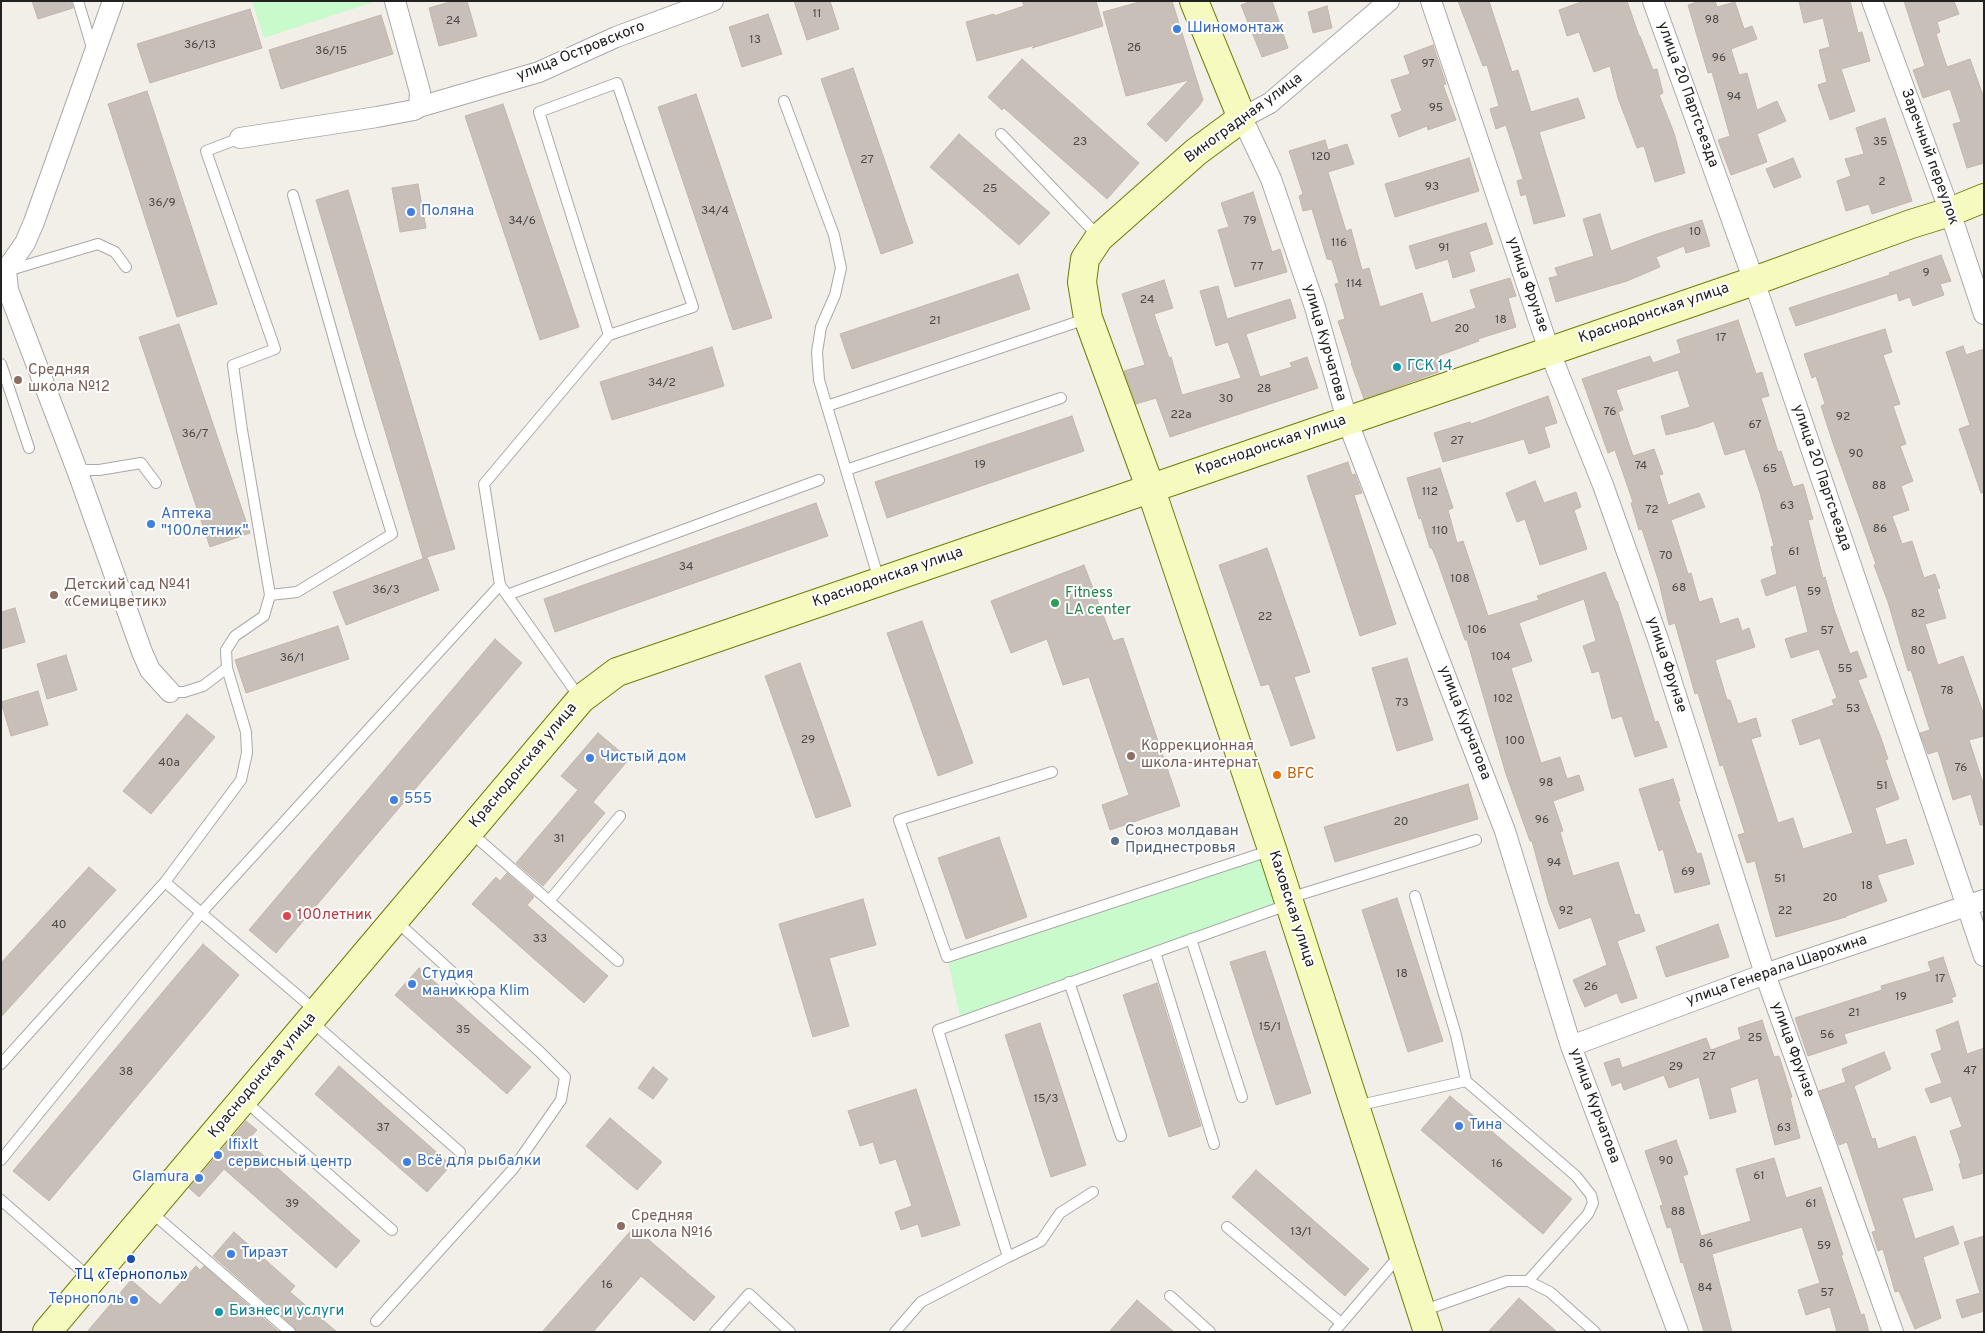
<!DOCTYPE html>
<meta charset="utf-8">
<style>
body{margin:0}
#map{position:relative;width:1985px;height:1333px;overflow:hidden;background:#f2efe9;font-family:Overpass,sans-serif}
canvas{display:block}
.frame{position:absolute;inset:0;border:2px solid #222;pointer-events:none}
</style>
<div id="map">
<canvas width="1985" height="1333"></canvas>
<div class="frame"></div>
</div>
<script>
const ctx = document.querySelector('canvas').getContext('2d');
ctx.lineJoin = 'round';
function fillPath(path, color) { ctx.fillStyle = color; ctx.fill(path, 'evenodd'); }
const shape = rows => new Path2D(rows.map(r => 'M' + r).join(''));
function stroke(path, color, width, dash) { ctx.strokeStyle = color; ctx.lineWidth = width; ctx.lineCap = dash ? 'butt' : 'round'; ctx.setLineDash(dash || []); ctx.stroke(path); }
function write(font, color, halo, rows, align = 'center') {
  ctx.font = font + ' Overpass,sans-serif'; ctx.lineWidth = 4; ctx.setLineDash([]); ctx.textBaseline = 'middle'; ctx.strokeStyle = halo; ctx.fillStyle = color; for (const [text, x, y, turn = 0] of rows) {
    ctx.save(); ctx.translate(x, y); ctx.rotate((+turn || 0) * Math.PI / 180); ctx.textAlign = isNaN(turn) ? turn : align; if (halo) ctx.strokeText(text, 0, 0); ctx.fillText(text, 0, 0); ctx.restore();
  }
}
const park = shape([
 [252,1,377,1,264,38],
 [1272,849,1290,904,961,1021,947,957]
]);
const building = shape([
 [32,1,71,1,73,8,38,19,32,1],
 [453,1,467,1,477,36,439,46,429,8,453,1],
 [794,1,830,1,839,29,807,40,794,1],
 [1022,1,1096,1,1103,26,1032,48,1035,45,977,61,966,22,994,14,994,16,1024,6,1022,1],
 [1143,1,1172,1,1203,100,1199,106,1166,142,1147,124,1189,80,1126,96,1103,12,1143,1],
 [1251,1,1272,1,1288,48,1262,57,1241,5,1251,1],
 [1458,1,1489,1,1512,72,1518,70,1531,112,1578,98,1585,118,1539,132,1565,216,1534,224,1526,194,1521,196,1517,181,1523,179,1506,125,1496,129,1490,109,1499,106,1487,65,1483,66,1458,1],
 [1584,1,1627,1,1639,36,1640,36,1653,70,1657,69,1663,93,1659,95,1674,133,1685,173,1655,182,1644,146,1637,148,1618,98,1610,66,1594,72,1579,32,1567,36,1559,10,1584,1],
 [1700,1,1715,1,1717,7,1735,2,1744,29,1752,26,1757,39,1731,49,1739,75,1747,73,1757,110,1777,101,1786,121,1757,134,1767,162,1731,175,1718,140,1730,136,1712,72,1708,73,1688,5,1700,1],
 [1799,1,1850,1,1858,33,1862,32,1870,61,1841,69,1855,111,1830,120,1818,85,1827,82,1819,50,1830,47,1823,18,1804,23,1799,1],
 [1904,1,1954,1,1959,14,1937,22,1940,32,1936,34,1947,67,1970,59,1984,98,1984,163,1967,168,1953,124,1961,122,1950,89,1923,98,1913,70,1925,66,1904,1],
 [1327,6,1332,28,1313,33,1308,12,1327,6],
 [250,9,262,48,150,83,137,44,250,9],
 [768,14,782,54,742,67,729,27,768,14],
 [381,15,393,54,281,89,269,50,381,15],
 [1433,45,1446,84,1443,85,1456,120,1428,130,1427,126,1399,137,1391,115,1402,111,1391,80,1410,74,1404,56,1433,45],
 [1022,59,1139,163,1107,199,1004,108,1002,110,988,97,1022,59],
 [853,68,913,243,881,254,821,79,853,68],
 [147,91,217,304,177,317,108,104,147,91],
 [696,94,772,318,733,330,658,107,696,94],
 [503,104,579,327,540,340,465,116,503,104],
 [1885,118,1912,201,1872,214,1869,204,1846,211,1837,181,1851,176,1845,159,1864,154,1856,128,1885,118],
 [959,134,1050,213,1019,245,930,167,959,134],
 [1325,140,1328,150,1347,144,1354,164,1328,172,1346,231,1351,229,1362,270,1369,268,1380,307,1422,293,1431,323,1476,308,1470,290,1510,278,1516,296,1508,298,1516,327,1478,339,1479,341,1438,356,1444,370,1364,399,1351,363,1352,363,1338,321,1345,319,1335,284,1339,283,1332,260,1327,259,1312,209,1303,211,1299,196,1303,194,1289,151,1325,140],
 [1469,158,1479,191,1395,217,1385,184,1469,158],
 [1793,158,1801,177,1774,188,1766,169,1793,158],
 [418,184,426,228,400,232,392,188,418,184],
 [348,190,455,549,423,558,316,200,348,190],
 [1253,192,1272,252,1280,249,1287,272,1235,287,1218,230,1229,227,1221,203,1253,192],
 [1600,214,1611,251,1654,235,1702,220,1710,246,1686,253,1684,246,1656,257,1660,267,1627,281,1556,302,1549,278,1558,276,1555,268,1594,256,1583,219,1600,214],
 [1486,223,1493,244,1469,252,1475,271,1453,278,1448,259,1416,269,1409,246,1486,223],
 [1941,255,1951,281,1940,284,1944,295,1913,306,1910,297,1899,301,1897,293,1796,326,1789,308,1890,275,1889,273,1941,255],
 [1018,274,1030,309,852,369,840,334,1018,274],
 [1164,280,1173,308,1154,314,1169,358,1171,357,1182,395,1241,378,1228,342,1216,346,1200,291,1218,286,1227,319,1290,299,1296,318,1246,334,1260,377,1292,367,1290,363,1307,357,1318,388,1170,437,1156,398,1136,404,1124,371,1145,365,1122,294,1164,280],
 [1738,320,1756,374,1762,372,1769,396,1761,398,1778,452,1781,451,1793,487,1803,484,1813,519,1808,520,1823,578,1825,577,1834,609,1850,654,1857,651,1867,677,1858,680,1881,738,1888,759,1885,760,1899,799,1875,808,1886,845,1906,839,1914,864,1877,875,1887,901,1846,916,1846,917,1776,937,1755,861,1747,863,1738,835,1745,833,1723,765,1720,766,1698,693,1695,694,1675,623,1669,625,1659,582,1642,529,1639,530,1631,503,1633,502,1615,450,1608,453,1582,379,1650,356,1653,363,1681,353,1677,340,1738,320],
 [1678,370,1690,407,1661,416,1666,435,1698,427,1714,421,1725,455,1745,449,1760,493,1774,546,1771,547,1777,574,1761,580,1766,596,1796,585,1808,632,1785,639,1791,658,1819,649,1837,698,1832,700,1834,705,1792,720,1800,745,1820,738,1853,833,1803,849,1793,818,1778,823,1751,739,1761,736,1756,718,1738,724,1730,700,1727,700,1715,660,1755,647,1749,628,1742,631,1738,618,1720,624,1712,598,1699,602,1691,573,1688,574,1671,520,1705,507,1699,493,1668,505,1659,475,1663,474,1654,449,1633,456,1618,412,1623,410,1616,390,1678,370],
 [179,324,250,533,210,547,139,337,179,324],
 [1885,329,1892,352,1883,355,1900,404,1893,406,1906,444,1900,446,1913,481,1901,486,1909,510,1892,516,1902,544,1912,541,1924,578,1935,574,1940,588,1937,589,1946,618,1925,624,1938,665,1963,656,1984,715,1984,736,1969,740,1984,786,1984,825,1980,825,1971,794,1953,800,1938,751,1928,754,1920,733,1930,730,1911,670,1908,671,1888,602,1874,565,1876,564,1833,443,1821,406,1825,404,1816,376,1812,378,1804,354,1885,329],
 [1963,346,1966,355,1984,349,1984,493,1981,493,1959,429,1970,425,1946,352,1963,346],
 [712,347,724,386,612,420,600,382,712,347],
 [1548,396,1557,423,1544,427,1550,447,1529,454,1524,439,1443,462,1434,433,1470,422,1471,424,1548,396],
 [1072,416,1084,451,887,518,875,482,1072,416],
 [1348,462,1352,475,1355,474,1362,493,1354,495,1396,624,1360,636,1307,476,1348,462],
 [1440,468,1453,508,1448,510,1457,543,1463,541,1488,616,1539,600,1537,596,1605,572,1616,601,1617,601,1655,722,1658,721,1667,747,1635,757,1622,716,1612,719,1599,671,1592,673,1583,646,1596,641,1584,599,1519,623,1532,661,1511,668,1541,763,1560,757,1567,779,1579,775,1584,790,1553,801,1563,831,1560,832,1573,876,1618,862,1635,915,1639,914,1645,931,1617,941,1637,998,1621,1003,1617,993,1585,1007,1573,980,1607,965,1591,917,1559,929,1549,904,1532,841,1530,841,1506,774,1467,640,1465,640,1437,560,1432,548,1430,548,1421,518,1419,519,1407,478,1440,468],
 [1535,481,1544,503,1576,492,1581,507,1574,510,1587,549,1540,565,1525,519,1517,522,1506,493,1535,481],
 [816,503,828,536,555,632,544,599,816,503],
 [1267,548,1310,672,1294,677,1315,738,1291,746,1269,684,1261,686,1219,565,1267,548],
 [427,557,439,590,346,625,333,592,427,557],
 [1084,565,1113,641,1123,638,1180,806,1110,830,1102,805,1129,795,1089,677,1063,685,1047,639,1011,653,991,601,1084,565],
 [15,608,25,642,1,649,1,612,15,608],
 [922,621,973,763,938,776,887,633,922,621],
 [338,626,349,659,246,693,235,660,338,626],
 [495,639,522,663,276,953,249,930,495,639],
 [66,655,77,690,47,699,37,664,66,655],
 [1407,658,1433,740,1397,751,1372,668,1407,658],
 [800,663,851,806,816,818,765,676,800,663],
 [38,691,48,725,11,736,1,702,38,691],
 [187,714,215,737,151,814,123,791,187,714],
 [598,733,629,759,593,802,605,813,543,886,516,863,578,790,561,776,598,733],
 [1673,779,1680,801,1678,801,1697,854,1701,853,1710,884,1675,893,1663,849,1659,851,1639,789,1673,779],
 [1468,784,1478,819,1335,862,1324,827,1468,784],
 [999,837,1027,917,966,939,938,858,999,837],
 [89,867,116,890,1,1017,1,963,89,867],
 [507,873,534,897,527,905,608,976,584,1003,472,904,496,877,500,881,507,873],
 [1397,898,1443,1041,1408,1052,1362,910,1397,898],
 [863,899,876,945,829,958,849,1026,813,1037,779,924,863,899],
 [1718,924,1729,957,1666,977,1656,947,1718,924],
 [203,944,239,975,49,1201,13,1171,203,944],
 [1265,951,1311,1093,1276,1105,1230,962,1265,951],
 [1943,957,1956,996,1951,998,1953,1002,1844,1034,1847,1043,1808,1056,1795,1018,1882,990,1881,986,1931,971,1928,962,1943,957],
 [419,968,531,1067,507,1094,395,995,419,968],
 [1157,983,1201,1126,1169,1137,1123,995,1157,983],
 [1762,1020,1774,1057,1779,1056,1792,1097,1790,1098,1800,1138,1775,1145,1758,1078,1730,1088,1736,1112,1710,1119,1699,1077,1669,1088,1664,1075,1624,1090,1621,1082,1612,1086,1604,1063,1619,1058,1622,1068,1706,1038,1711,1050,1741,1039,1738,1028,1762,1020],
 [1958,1021,1967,1054,1984,1048,1984,1173,1963,1179,1959,1164,1961,1163,1950,1131,1962,1127,1951,1096,1931,1103,1925,1089,1942,1083,1931,1054,1942,1050,1936,1030,1958,1021],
 [1040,1023,1086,1165,1051,1177,1005,1035,1040,1023],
 [1884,1052,1891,1069,1854,1086,1872,1139,1875,1138,1878,1149,1915,1136,1933,1190,1902,1198,1915,1239,1953,1226,1959,1244,1923,1257,1941,1318,1915,1329,1899,1291,1895,1292,1883,1249,1878,1251,1872,1232,1876,1231,1847,1142,1839,1145,1819,1091,1846,1082,1842,1069,1884,1052],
 [339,1066,451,1165,427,1192,315,1094,339,1066],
 [653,1067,668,1079,653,1099,638,1088,653,1067],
 [916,1089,960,1225,922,1237,918,1224,901,1230,895,1212,912,1206,896,1159,880,1164,873,1142,860,1146,848,1111,916,1089],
 [1450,1096,1572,1199,1543,1234,1421,1130,1450,1096],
 [610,1118,662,1162,637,1190,586,1146,610,1118],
 [246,1121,257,1130,247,1141,360,1241,336,1268,224,1169,199,1197,189,1188,246,1121],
 [1676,1140,1688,1174,1683,1176,1701,1236,1751,1221,1736,1169,1774,1158,1786,1198,1821,1187,1843,1255,1841,1255,1861,1315,1864,1314,1869,1332,1837,1332,1830,1307,1806,1315,1798,1290,1820,1283,1802,1227,1712,1254,1732,1332,1704,1332,1683,1262,1681,1263,1671,1227,1667,1228,1660,1206,1663,1205,1645,1151,1676,1140],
 [1256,1170,1369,1269,1345,1296,1232,1197,1256,1170],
 [634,1227,715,1297,694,1321,641,1276,593,1332,542,1332,634,1227],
 [234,1232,295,1286,290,1292,337,1332,297,1332,294,1327,213,1256,234,1232],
 [1984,1236,1984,1311,1962,1318,1956,1300,1980,1293,1964,1242,1984,1236],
 [196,1266,200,1270,204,1266,279,1332,87,1332,131,1280,160,1305,196,1266],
 [1519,1298,1557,1332,1488,1332,1519,1298],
 [1137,1300,1174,1332,1109,1332,1137,1300]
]);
const lane = shape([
 [78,1,93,51],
 [784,101,834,235,841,268,835,295,821,327,817,352,819,380,879,580],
 [1001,134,1099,237],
 [240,138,206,151,275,349,233,365,242,430,270,595,264,616,235,636,226,650,227,668,246,732,247,753,241,780,165,882,316,1011],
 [10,270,98,244,115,252,126,267],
 [1,364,29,448],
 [827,406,1086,319],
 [77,470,99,470,141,463,156,483],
 [846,470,1061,398],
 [270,595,297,592,392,534,361,434,293,195],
 [507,595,819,480],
 [170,692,184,692,203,686,227,668],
 [580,698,500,585,484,484,609,335,693,307,617,83,539,112,609,335],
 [1052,772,899,820,947,957,1272,850],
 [470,832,618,961],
 [1415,896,1456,1035,1466,1081],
 [1289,898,1476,840],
 [549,901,620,816],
 [1191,939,1242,1097],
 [1155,952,1214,1144],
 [1069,982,1121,1136],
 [310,1020,460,1152],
 [1,1064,165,882],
 [245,1101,392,1230],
 [1356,1106,1466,1081,1576,1176,1591,1195,1593,1203,1588,1214,1528,1281],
 [1,1160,201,913,500,585],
 [1,1200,91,1279],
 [151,1212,290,1332],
 [1227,1227,1341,1323],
 [1008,1257,1041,1241,1060,1213,1093,1192],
 [1170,1296,1210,1332],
 [1422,1311,1507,1281,1528,1281,1550,1292,1595,1332],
 [376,1321,513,1169,561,1100,565,1077,540,1052,395,920],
 [715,1332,749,1294,790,1332],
 [895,1332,921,1302,1008,1257,938,1030,1290,904],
 [1334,1332,1400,1255]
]);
const street = shape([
 [113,1,34,222,25,243,6,270,8,290,77,470,142,652,150,670,170,692],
 [1389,1,1270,103,1242,118,1271,179,1315,307,1347,420,1505,831,1571,1046,1678,1332],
 [1431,1,1549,350,1603,485,1658,639,1765,974,1893,1332],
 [1653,1,1754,281,1984,956],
 [1872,1,1950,212,1984,314],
 [419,107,539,72,616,37,713,1],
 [240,138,377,117,414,110,419,107,420,92,395,1],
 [1571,1046,1765,974,1984,900]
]);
const secondary = shape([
 [1194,1,1242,118,1196,152,1099,238,1085,259,1082,282,1088,318,1150,487,1272,849,1428,1332],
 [47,1332,581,699,617,672,1754,281,1911,224,1950,212,1984,198]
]);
const markers = [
 [1177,29,5,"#3f7fe0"],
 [411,212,5,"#3f7fe0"],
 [1397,367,5,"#0f9aa8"],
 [18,380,5,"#8d6e63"],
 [151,524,5,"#3f7fe0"],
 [54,595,5,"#8d6e63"],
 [1055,603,5,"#2e9e5b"],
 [1131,756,5,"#8d6e63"],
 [590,758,5,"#3f7fe0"],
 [1277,775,5,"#e8710a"],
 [394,800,5,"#3f7fe0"],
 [1115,841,5,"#5c6f8a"],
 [287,916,5,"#e0444e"],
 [412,984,5,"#3f7fe0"],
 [1459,1126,5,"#3f7fe0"],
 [218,1155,5,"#3f7fe0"],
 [407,1162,5,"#3f7fe0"],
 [199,1178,5,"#3f7fe0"],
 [621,1226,5,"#8d6e63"],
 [231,1254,5,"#3f7fe0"],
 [131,1259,5,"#1a4fb4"],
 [134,1300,5,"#3f7fe0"],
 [219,1312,5,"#0f9aa8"]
];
const numberNames = [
 ["11",817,15],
 ["98",1712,21],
 ["24",453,22],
 ["13",755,41],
 ["36/13",200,46],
 ["2б",1134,49],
 ["36/15",331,52],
 ["96",1719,59],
 ["97",1428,65],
 ["94",1734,98],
 ["95",1436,109],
 ["23",1080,143],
 ["35",1880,143],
 ["120",1321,158],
 ["27",867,161],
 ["2",1882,183],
 ["93",1432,188],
 ["25",990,190],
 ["36/9",162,204],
 ["34/4",715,212],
 ["34/6",522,222],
 ["79",1250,222],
 ["10",1695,233],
 ["116",1339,244],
 ["91",1444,249],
 ["77",1257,268],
 ["9",1926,274],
 ["114",1354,285],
 ["24",1147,301],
 ["18",1501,321],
 ["21",935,322],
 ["20",1462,330],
 ["17",1721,339],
 ["34/2",662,384],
 ["28",1264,390],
 ["30",1226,400],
 ["76",1610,413],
 ["22а",1181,416],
 ["92",1843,418],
 ["67",1755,426],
 ["36/7",195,435],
 ["27",1457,442],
 ["90",1856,455],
 ["19",980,466],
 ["74",1641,467],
 ["65",1770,470],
 ["88",1879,487],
 ["112",1430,493],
 ["63",1787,507],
 ["72",1652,511],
 ["86",1880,530],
 ["110",1440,532],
 ["61",1794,553],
 ["70",1666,557],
 ["34",686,568],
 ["108",1460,580],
 ["68",1679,589],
 ["36/3",386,591],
 ["59",1814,593],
 ["82",1918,615],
 ["22",1265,618],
 ["106",1477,631],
 ["57",1827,632],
 ["80",1918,652],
 ["104",1501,658],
 ["36/1",292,659],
 ["55",1845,670],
 ["78",1947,692],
 ["102",1503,700],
 ["73",1402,704],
 ["53",1853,710],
 ["29",808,741],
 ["100",1515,742],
 ["40а",169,764],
 ["76",1961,769],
 ["98",1546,784],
 ["51",1882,787],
 ["96",1542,821],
 ["20",1401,823],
 ["31",559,840],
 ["94",1554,864],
 ["69",1688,873],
 ["51",1780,880],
 ["18",1867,887],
 ["20",1830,899],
 ["92",1566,912],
 ["22",1785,912],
 ["40",59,926],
 ["33",540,940],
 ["18",1402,975],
 ["17",1940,980],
 ["26",1591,988],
 ["19",1901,998],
 ["21",1854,1014],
 ["15/1",1270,1028],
 ["35",463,1031],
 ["56",1827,1036],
 ["25",1755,1039],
 ["27",1709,1058],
 ["29",1676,1068],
 ["47",1970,1072],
 ["38",126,1073],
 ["15/3",1046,1100],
 ["37",383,1129],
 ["63",1784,1129],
 ["90",1666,1162],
 ["16",1497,1165],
 ["61",1759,1177],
 ["39",292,1205],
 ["61",1811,1205],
 ["88",1678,1213],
 ["13/1",1301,1233],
 ["86",1706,1245],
 ["59",1824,1247],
 ["16",607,1286],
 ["84",1705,1289],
 ["57",1827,1294]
];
const shopNames = [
 ["Шиномонтаж",1187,29],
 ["Поляна",421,212],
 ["Аптека",161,515],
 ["\"100летник\"",161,532],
 ["Чистый дом",600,758],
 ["555",404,800],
 ["Студия",422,975],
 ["маникюра Klim",422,992],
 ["Тина",1469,1126],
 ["Ifixlt",228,1146],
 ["сервисный центр",228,1163],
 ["Всё для рыбалки",417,1162],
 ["Glamura",189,1178,"right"],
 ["Тираэт",241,1254],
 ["Тернополь",124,1300,"right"]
];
const streetNames = [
 ["улица Островского",581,52,-22],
 ["улица 20 Партсъезда",1687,95,70],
 ["Виноградная улица",1244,119,-36],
 ["Заречный переулок",1929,157,70],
 ["улица Фрунзе",1527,285,71],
 ["Краснодонская улица",1654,314,-19],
 ["улица Курчатова",1324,343,74],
 ["Краснодонская улица",1271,446,-19],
 ["улица 20 Партсъезда",1821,478,71],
 ["Краснодонская улица",888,578,-19],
 ["улица Фрунзе",1666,665,72],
 ["улица Курчатова",1464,723,69],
 ["Краснодонская улица",524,766,-50],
 ["Каховская улица",1291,909,72],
 ["улица Генерала Шарохина",1777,971,-19],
 ["улица Фрунзе",1792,1050,70],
 ["Краснодонская улица",263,1076,-50],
 ["улица Курчатова",1594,1106,70]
];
const cultureNames = [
 ["ГСК 14",1407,367],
 ["Бизнес и услуги",229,1312]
];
const educationNames = [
 ["Средняя",28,371],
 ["школа №12",28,388],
 ["Детский сад №41",64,586],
 ["«Семицветик»",64,603],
 ["Коррекционная",1141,747],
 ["школа-интернат",1141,764],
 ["Средняя",631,1217],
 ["школа №16",631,1234]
];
const leisureNames = [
 ["Fitness",1065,594],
 ["LA center",1065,611]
];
const foodNames = [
 ["BFC",1287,775]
];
const serviceNames = [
 ["Союз молдаван",1125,832],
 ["Приднестровья",1125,849]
];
const healthNames = [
 ["100летник",297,916]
];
const transitNames = [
 ["ТЦ «Тернополь»",131,1276]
];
fillPath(park, '#c8facc');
fillPath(building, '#c7bfb8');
stroke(building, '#c4b6ab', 1);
stroke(lane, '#a9a9a9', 12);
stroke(street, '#a9a9a9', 22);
stroke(secondary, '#707d05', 30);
stroke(lane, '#fff', 10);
stroke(street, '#fff', 20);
stroke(secondary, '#f7fabf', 28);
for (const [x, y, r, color] of markers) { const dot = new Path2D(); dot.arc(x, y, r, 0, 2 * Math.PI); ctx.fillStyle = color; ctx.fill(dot); stroke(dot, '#fff', 2); }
write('12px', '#4b4948', null, numberNames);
write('15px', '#366cbe', '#fff', shopNames, 'left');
write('15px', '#222', '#fff', streetNames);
write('15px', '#0d838f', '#fff', cultureNames, 'left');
write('15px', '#785e54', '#fff', educationNames, 'left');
write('15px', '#27864d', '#fff', leisureNames, 'left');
write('15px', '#c56008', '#fff', foodNames, 'left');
write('15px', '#4e5e75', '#fff', serviceNames, 'left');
write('15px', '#be3a42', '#fff', healthNames, 'left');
write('15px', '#164399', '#fff', transitNames);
</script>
